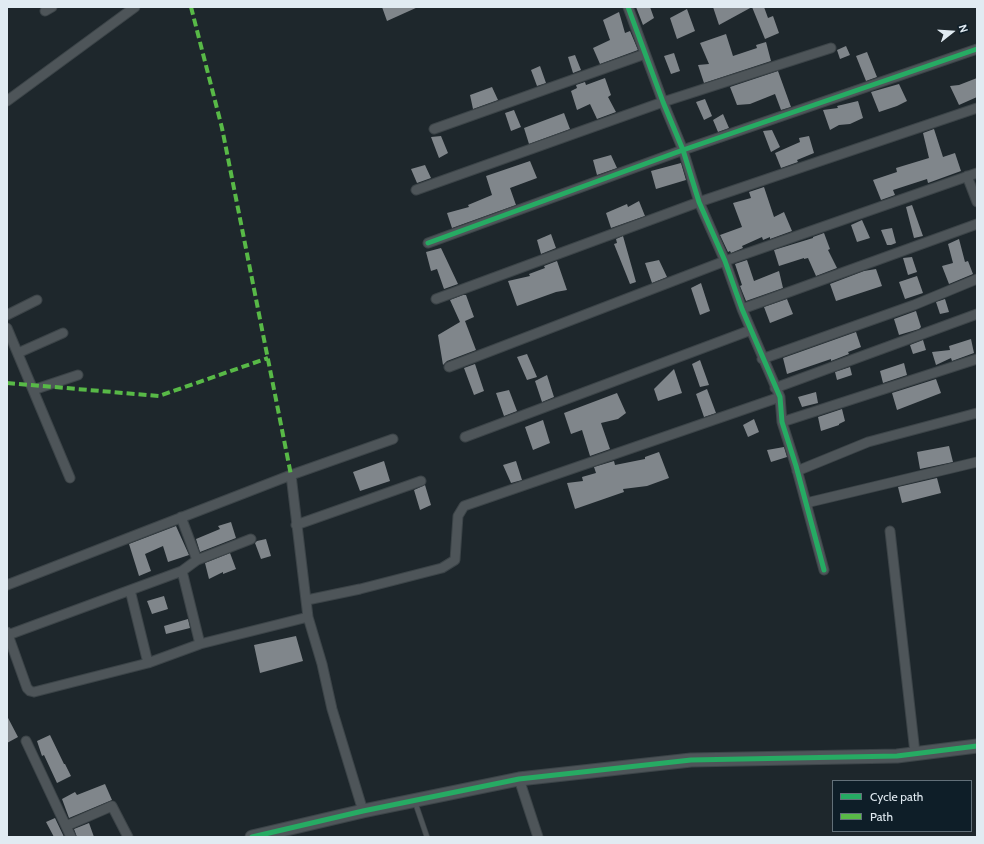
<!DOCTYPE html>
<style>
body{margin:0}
#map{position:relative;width:984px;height:844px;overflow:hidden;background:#1e272c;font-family:Cabin,sans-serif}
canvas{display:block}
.frame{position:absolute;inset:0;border:8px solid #e1ebf2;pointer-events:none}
.legend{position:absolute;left:832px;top:780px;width:140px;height:52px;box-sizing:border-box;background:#0e1e28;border:1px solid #627079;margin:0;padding:5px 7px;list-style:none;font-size:12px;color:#e1ebf2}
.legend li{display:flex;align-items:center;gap:8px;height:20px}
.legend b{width:20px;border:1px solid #627079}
.north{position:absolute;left:932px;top:12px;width:40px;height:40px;-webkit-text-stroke:3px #0e1e28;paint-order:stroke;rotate:73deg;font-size:11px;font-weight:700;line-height:16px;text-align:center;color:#e1ebf2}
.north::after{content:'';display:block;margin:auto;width:14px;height:18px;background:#e1ebf2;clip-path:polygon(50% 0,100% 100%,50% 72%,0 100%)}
</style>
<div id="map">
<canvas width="984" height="844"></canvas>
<div class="frame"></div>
<ul class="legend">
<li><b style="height:5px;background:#26ab63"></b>Cycle path</li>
<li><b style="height:5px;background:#58b947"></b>Path</li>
</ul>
<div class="north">N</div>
</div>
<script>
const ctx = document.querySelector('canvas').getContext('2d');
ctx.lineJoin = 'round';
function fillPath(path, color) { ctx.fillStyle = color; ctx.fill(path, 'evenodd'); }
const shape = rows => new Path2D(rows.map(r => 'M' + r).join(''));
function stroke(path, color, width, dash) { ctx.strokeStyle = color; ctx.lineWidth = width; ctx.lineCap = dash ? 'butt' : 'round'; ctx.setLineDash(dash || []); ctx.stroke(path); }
const building = shape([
 [382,7,418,7,387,21],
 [636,7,650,7,654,18,643,25],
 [713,7,764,7,768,18,773,16,779,33,765,39,752,7,719,25],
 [687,9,695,31,677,39,670,18],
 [619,12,625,33,630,31,638,50,600,64,593,48,610,40,603,20],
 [726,34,733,56,757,48,756,45,766,42,771,61,704,83,698,65,709,64,700,43],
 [846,46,850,55,840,59,837,50],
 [867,52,877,77,866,81,856,56],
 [674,53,680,71,671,74,664,56],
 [575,55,581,70,573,73,568,57],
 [540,66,546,83,537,86,531,70],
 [778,71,791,107,781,110,775,94,750,104,737,105,730,87],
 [605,78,611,95,608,97,616,112,597,119,590,104,577,110,571,91,577,88,576,85,585,82,586,85],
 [977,78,977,97,959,105,950,86,959,85],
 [899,84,907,101,897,106,879,112,871,92],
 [492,87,498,100,473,109,470,95],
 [705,99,712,116,704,120,696,102],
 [858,101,863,118,850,124,839,125,830,130,823,110,838,108,837,106],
 [514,110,521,127,511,131,505,113],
 [564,113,570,129,529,144,524,128],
 [723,114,729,128,718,132,713,120],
 [934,129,943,157,955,153,961,171,928,183,927,179,893,190,895,195,881,200,873,180,897,172,896,168,929,158,923,133],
 [772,130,780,147,771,152,763,131],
 [441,136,448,153,439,158,431,137],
 [809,136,814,153,797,160,798,162,781,168,775,153,800,142,799,138],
 [611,155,617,168,597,175,593,160],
 [530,161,537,178,510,188,516,205,452,228,447,213,469,207,468,205,492,195,486,176],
 [681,163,686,180,656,189,651,171],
 [425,165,431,178,417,183,411,169],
 [764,187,774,217,784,212,792,231,770,239,770,237,763,240,762,237,742,246,743,248,731,253,730,251,728,252,720,235,742,227,733,203,751,198,749,192],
 [639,201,645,216,611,228,606,213,627,204,628,207],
 [912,205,923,236,914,238,906,207],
 [862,220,870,238,857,242,851,225],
 [892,228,896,243,891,245,887,245,881,230],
 [824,233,830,249,828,250,837,268,816,276,808,258,804,259,804,258,779,266,774,250,813,238,813,237],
 [551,234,556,248,541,254,537,240],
 [623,236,636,282,630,284,614,244,617,243,616,239],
 [959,239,965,262,968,261,973,274,949,284,942,266,953,263,948,244],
 [441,248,458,284,444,289,437,269,431,271,426,252],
 [912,257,917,272,908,275,903,258],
 [659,260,667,277,652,283,645,263],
 [747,260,754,281,779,271,783,288,746,301,740,286,742,285,735,264],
 [557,261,567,290,556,292,517,306,508,281,530,276,529,274,545,268,544,266],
 [876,269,882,286,836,301,830,284,864,271],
 [917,276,923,293,905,299,899,282],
 [701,283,710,311,700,315,691,288],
 [463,295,466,295,474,317,465,321,476,350,447,361,443,365,438,335,460,322,450,300],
 [787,299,793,314,770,323,764,307],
 [945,299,949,312,940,314,936,302],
 [916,311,921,327,919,329,899,335,894,319],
 [856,332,861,347,848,352,849,354,831,361,831,359,787,374,783,358],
 [971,339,974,353,952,361,951,358,936,365,932,352,950,350,949,346],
 [923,340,926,350,913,354,910,345],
 [527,354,537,377,527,380,517,357],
 [700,360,709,385,700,387,692,364],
 [904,363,907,375,883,383,880,371],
 [475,364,484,391,474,395,464,368],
 [850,367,852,375,837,380,835,372],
 [674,369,682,393,658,401,654,389],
 [547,375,554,397,542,402,535,381],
 [936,379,941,393,897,410,892,393],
 [707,389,716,413,704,417,696,394],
 [509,390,517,411,504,416,496,393],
 [816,392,818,403,802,407,798,397],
 [617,393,626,413,618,419,601,423,610,449,590,456,582,430,571,434,564,413],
 [842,409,845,421,839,424,839,425,821,431,818,417],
 [754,419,759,432,748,437,743,425],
 [543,420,550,443,533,450,525,427],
 [949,446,953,462,920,469,917,452],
 [784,447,787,457,771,462,767,450],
 [659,452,669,478,647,486,623,489,624,492,575,509,567,483,583,481,582,477,596,473,594,467,614,461,615,465,645,459,645,457],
 [384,461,390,481,360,491,353,472],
 [516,461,522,480,511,483,503,465],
 [937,478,941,493,902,503,898,487],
 [425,485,431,505,420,510,414,490],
 [231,522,236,538,200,552,196,539,220,529,218,526],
 [176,526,189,555,168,562,163,546,145,554,151,571,139,576,129,544],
 [266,539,271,556,261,559,255,543,257,541],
 [230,553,236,569,223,574,223,572,209,579,205,563],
 [164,596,168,609,152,614,147,601],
 [188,619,190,628,166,634,164,626],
 [296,636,303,661,260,673,254,645],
 [7,716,18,737,7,743],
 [50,735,64,764,65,764,71,776,57,783,44,755,42,756,37,741],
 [105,784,112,800,69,818,62,799,75,792,77,795],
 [55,818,64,837,54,837,46,822],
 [89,823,94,837,77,837,74,829]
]);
const lane = shape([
 [415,802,427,837]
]);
const street = shape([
 [628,7,663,102,683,150,699,202,725,261,742,309,780,397,782,422,796,466,824,570],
 [45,11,52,7],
 [7,101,135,7],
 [434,129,645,54],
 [967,176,977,202],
 [416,190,663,102,831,48],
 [428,243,683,150,977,49],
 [436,299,699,202,977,108],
 [742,309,977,224],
 [7,315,37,300],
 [7,328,70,478],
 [18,353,63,333],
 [762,359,914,305,977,279],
 [449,367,725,261,977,173],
 [775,388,977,314],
 [33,390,78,375],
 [782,422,977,359],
 [465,437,751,330],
 [797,471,868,442,977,413],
 [291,475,308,617,322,664,332,709,363,811],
 [806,503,977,462],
 [181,517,197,560],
 [296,525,421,481],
 [890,531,915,753],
 [182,571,200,644],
 [7,585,291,475,393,439],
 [130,590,148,663],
 [307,600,360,589,442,568,455,560,458,516,464,506,780,397],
 [7,632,27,688,30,691,34,692,148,663,200,644,308,617],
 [8,635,182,571,197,560,251,539],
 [26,741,71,837],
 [519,779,538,837],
 [66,826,112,806,128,837]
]);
const secondary = shape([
 [252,837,363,811,519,779,691,760,897,756,977,746]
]);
const quiet = shape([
 [191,7,222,128,291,475],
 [7,383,159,396,268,358]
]);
const cycleway = shape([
 [628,7,663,102,683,150,699,202,725,261,742,309,780,397,782,422,796,466,824,570],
 [428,243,683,150,977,49],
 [252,837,363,811,519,779,691,760,897,756,977,746]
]);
fillPath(building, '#80868b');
stroke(lane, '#3c4448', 6);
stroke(street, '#3c4448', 11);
stroke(secondary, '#3c4448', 15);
stroke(lane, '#4e5559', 4.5);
stroke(street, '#4e5559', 9);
stroke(secondary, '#4e5559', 13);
stroke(quiet, '#58b947', 4, [8, 4]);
stroke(cycleway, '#26ab63', 5);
</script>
